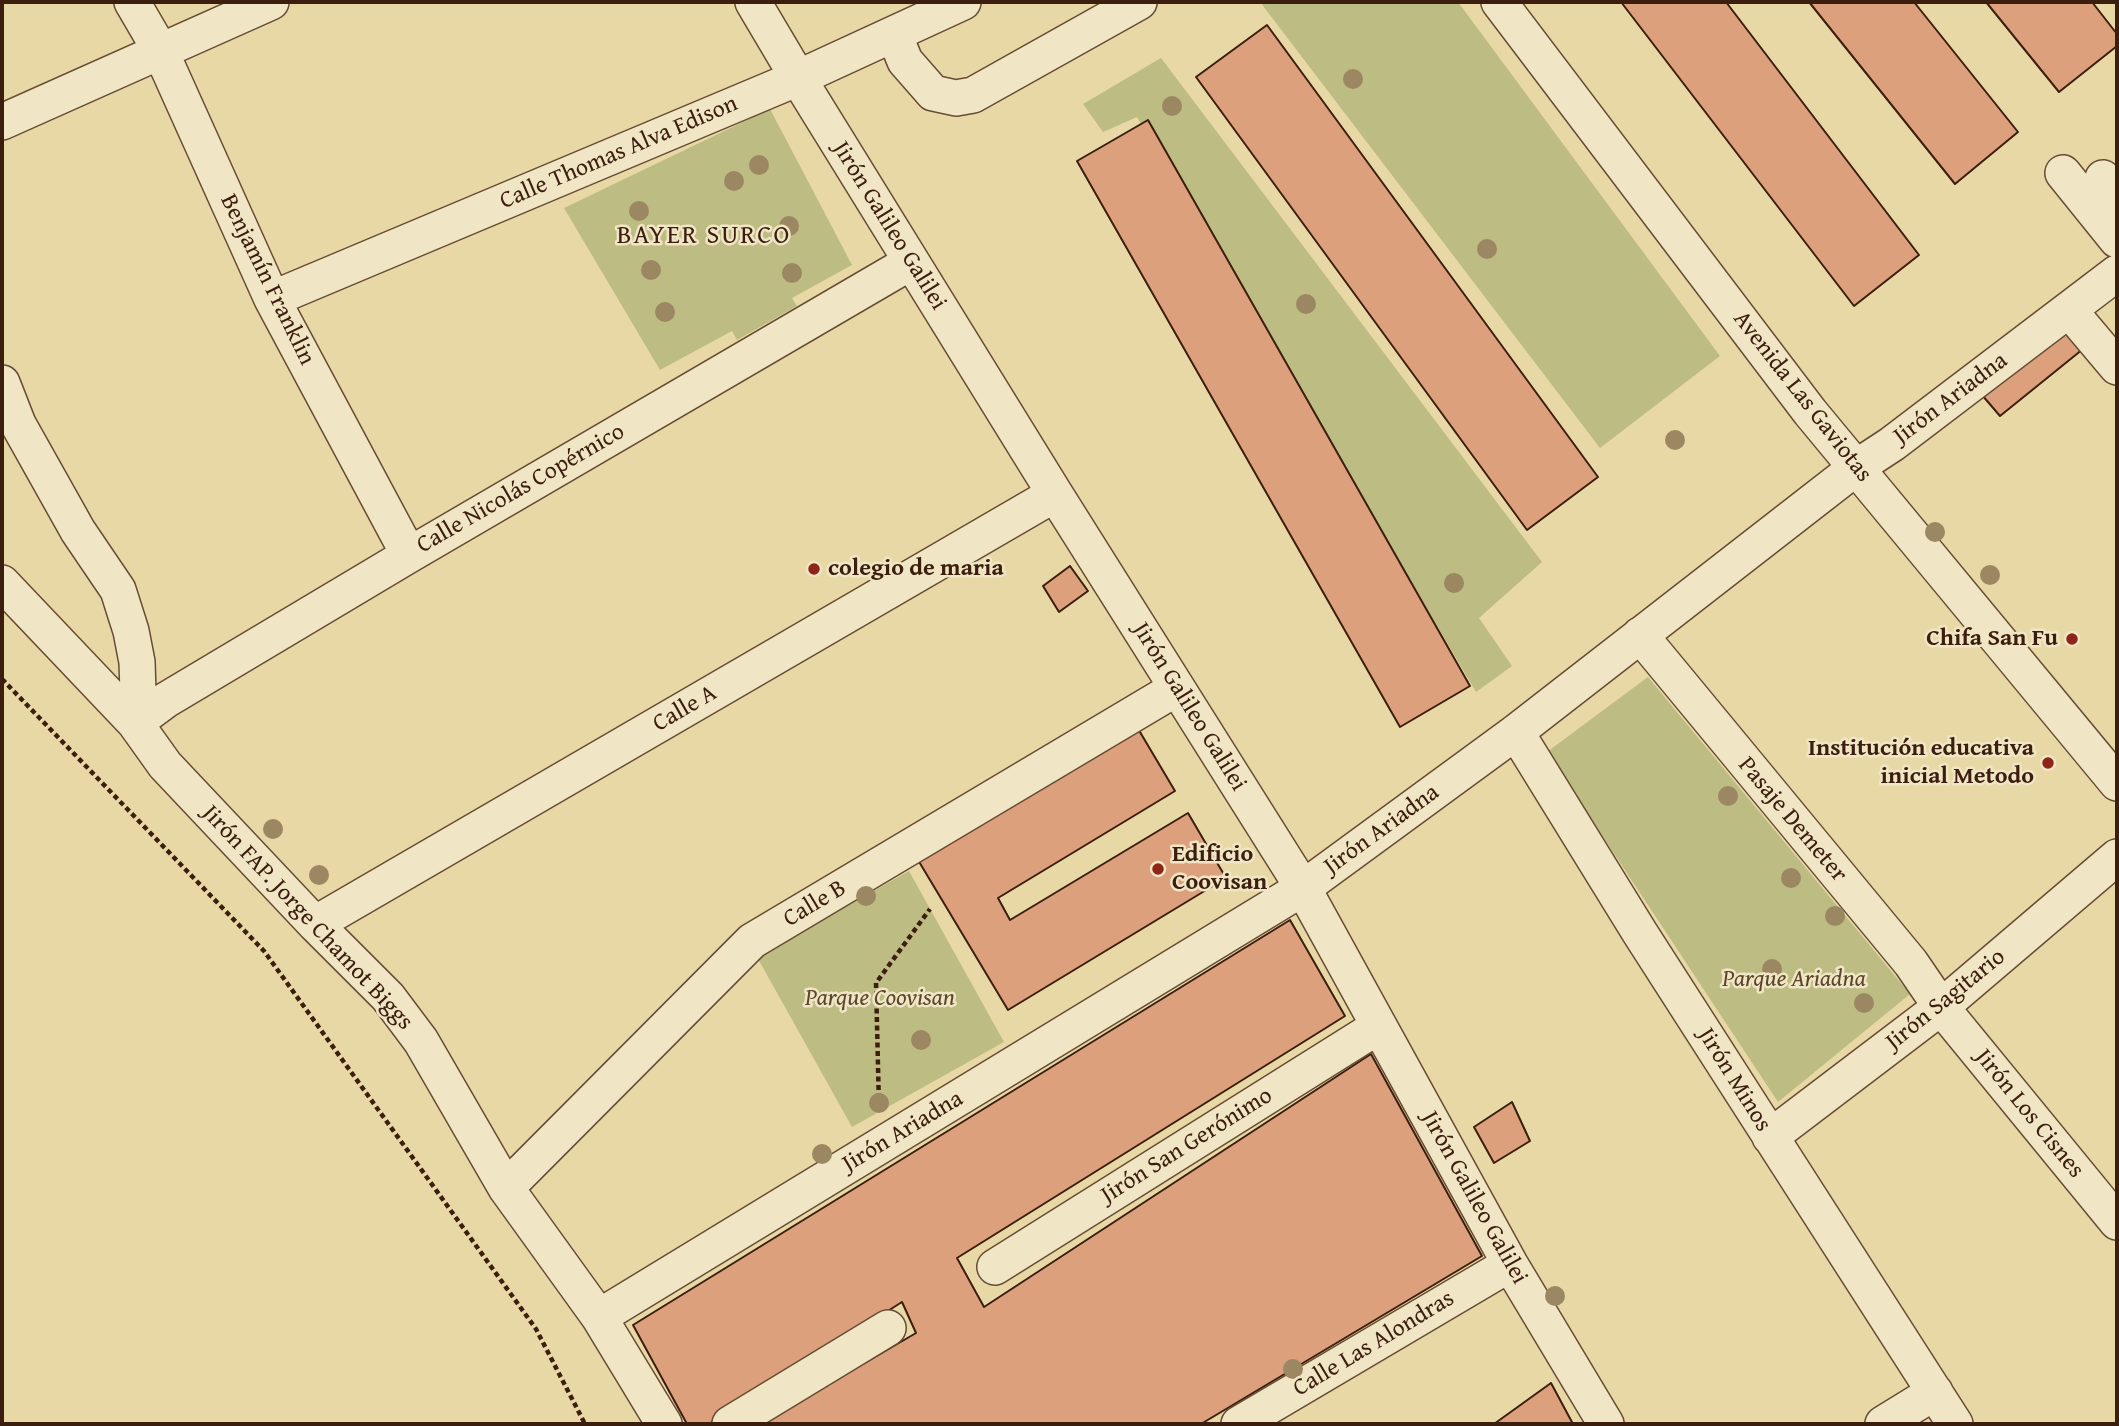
<!DOCTYPE html>
<meta charset="utf-8">
<style>
body{margin:0}
#map{position:relative;width:2119px;height:1426px;overflow:hidden;background:#e8d8a6;font-family:"Gentium Book Plus",serif}
canvas{display:block}
.frame{position:absolute;inset:0;border:4px solid #3c1e0e;pointer-events:none}
</style>
<div id="map">
<canvas width="2119" height="1426"></canvas>
<div class="frame"></div>
</div>
<script>
const ctx = document.querySelector('canvas').getContext('2d');
ctx.lineJoin = 'round';
function fillPath(path, color) { ctx.fillStyle = color; ctx.fill(path, 'evenodd'); }
const shape = rows => new Path2D(rows.map(r => 'M' + r).join(''));
function stroke(path, color, width, dash) { ctx.strokeStyle = color; ctx.lineWidth = width; ctx.lineCap = dash ? 'butt' : 'round'; ctx.setLineDash(dash || []); ctx.stroke(path); }
function write(font, color, halo, rows, align = 'center') {
  ctx.font = font + ' "Gentium Book Plus",serif'; ctx.lineWidth = 5; ctx.setLineDash([]); ctx.textBaseline = 'middle'; ctx.strokeStyle = halo; ctx.fillStyle = color; for (const [text, x, y, turn = 0] of rows) {
    ctx.save(); ctx.translate(x, y); ctx.rotate((+turn || 0) * Math.PI / 180); ctx.textAlign = isNaN(turn) ? turn : align; if (halo) ctx.strokeText(text, 0, 0); ctx.fillText(text, 0, 0); ctx.restore();
  }
}
const green = shape([
 [1260,2,1458,2,1720,356,1600,448],
 [1161,58,1542,562,1479,618,1512,666,1476,692,1137,117,1103,132,1083,104],
 [770,109,852,265,792,298,797,306,737,340,732,331,660,370,564,208],
 [1648,677,1910,994,1778,1102,1547,752],
 [909,871,1004,1042,852,1127,757,957]
]);
const building = shape([
 [1621,2,1726,2,1919,255,1854,306,1621,2],
 [1809,2,1914,2,2018,132,1955,184,1809,2],
 [1986,2,2092,2,2117,34,2117,46,2059,92,1986,2],
 [1267,25,1598,477,1527,530,1196,77,1267,25],
 [1148,120,1470,686,1400,727,1077,161,1148,120],
 [2068,328,2083,349,2000,416,1982,395,2068,328],
 [1070,566,1088,591,1059,612,1043,586,1070,566],
 [1137,727,1175,791,998,898,1010,920,1188,813,1226,878,1008,1010,918,860,1137,727],
 [1290,920,1345,1016,957,1258,984,1307,1371,1054,1482,1256,1201,1424,760,1424,916,1333,902,1302,709,1424,687,1424,633,1325,1290,920],
 [1512,1102,1530,1141,1494,1163,1474,1127,1512,1102],
 [1551,1383,1573,1424,1494,1424,1551,1383]
]);
const path = shape([
 [2,679,264,951,536,1329,585,1424],
 [879,1107,876,983,930,909]
]);
const minor = shape([
 [132,2,160,50,272,299,409,555],
 [753,2,798,78,1055,494,1303,888,1510,1264,1606,1424],
 [1499,2,1810,412,2117,783],
 [894,34,905,61,933,93,956,98,973,95,1139,2],
 [2,122,271,2],
 [2063,173,2117,240],
 [2103,178,2117,195],
 [272,299,798,78,963,2],
 [2069,310,2117,367],
 [2,383,18,424,78,531,118,590,131,631,137,662,138,693,135,723],
 [2,583,135,723,165,765,315,924,388,997,421,1041,506,1188,599,1317,664,1424],
 [1640,635,1911,963,1941,1007,2117,1222],
 [135,723,166,700,409,555,911,262],
 [1516,732,1640,933,1955,1424],
 [315,924,1055,494],
 [1770,1137,1941,1007,2117,857],
 [506,1188,752,941,1177,688],
 [995,1267,1379,1026],
 [599,1317,1303,888,1516,732,1857,467,1892,444,2117,273],
 [730,1424,888,1328],
 [1239,1424,1510,1264],
 [1883,1424,1935,1392]
]);
const trees = [
 [1353,79],
 [1172,106],
 [759,165],
 [734,181],
 [639,211],
 [789,226],
 [1487,249],
 [651,270],
 [792,273],
 [1306,304],
 [665,312],
 [1675,440],
 [1935,532],
 [1990,575],
 [1454,583],
 [1728,796],
 [273,829],
 [319,875],
 [1791,878],
 [866,896],
 [1835,916],
 [1772,969],
 [1864,1003],
 [921,1040],
 [879,1103],
 [822,1154],
 [1555,1296],
 [1293,1369]
];
const markers = [
 [814,569,7,"#8f2418"],
 [2072,639,7,"#8f2418"],
 [2048,763,7,"#8f2418"],
 [1158,869,7,"#8f2418"]
];
const streetNames = [
 ["Calle Thomas Alva Edison",619,153,-23],
 ["Jirón Galileo Galilei",889,226,58],
 ["Benjamín Franklin",267,280,64],
 ["Avenida Las Gaviotas",1802,397,52],
 ["Jirón Ariadna",1951,399,-37],
 ["Calle Nicolás Copérnico",521,489,-30],
 ["Jirón Galileo Galilei",1189,707,58],
 ["Calle A",685,709,-30],
 ["Pasaje Demeter",1792,820,50],
 ["Jirón Ariadna",1382,830,-36],
 ["Calle B",815,904,-31],
 ["Jirón FAP. Jorge Chamot Biggs",307,918,47],
 ["Jirón Sagitario",1946,1000,-39],
 ["Jirón Minos",1734,1080,58],
 ["Jirón Los Cisnes",2029,1114,51],
 ["Jirón Ariadna",903,1132,-31],
 ["Jirón San Gerónimo",1187,1146,-32],
 ["Jirón Galileo Galilei",1474,1198,61],
 ["Calle Las Alondras",1374,1344,-31]
];
const poiNames = [
 ["colegio de maria",828,569],
 ["Chifa San Fu",2058,639,"right"],
 ["Institución educativa",2034,749,"right"],
 ["inicial Metodo",2034,777,"right"],
 ["Edificio",1172,855],
 ["Coovisan",1172,883]
];
const parkNames = [
 ["Parque Ariadna",1794,980],
 ["Parque Coovisan",880,999]
];
const neighbourhoodNames = [
 ["BAYER SURCO",704,236]
];
fillPath(green, '#bdbc82');
fillPath(building, '#dca07d');
stroke(building, '#3c1e0e', 2);
stroke(minor, '#674c34', 38);
stroke(path, '#3c1e0e', 4.5, [5, 3.5]);
stroke(minor, '#f0e6c5', 35);
ctx.fillStyle = '#9b8862';
for (const [x, y] of trees) { ctx.beginPath(); ctx.arc(x, y, 10, 0, 2 * Math.PI); ctx.fill(); }
for (const [x, y, r, color] of markers) { const dot = new Path2D(); dot.arc(x, y, r, 0, 2 * Math.PI); ctx.fillStyle = color; ctx.fill(dot); stroke(dot, '#f0e6c5', 2.5); }
write('24px', '#3c1e0e', '#f0e6c5', streetNames);
write('bold 24px', '#3c1e0e', '#f0e6c5', poiNames, 'left');
write('italic 24px', '#5c462b', '#f0e6c5', parkNames);
ctx.letterSpacing = '2px';
write('26px', '#3c1e0e', '#f0e6c5', neighbourhoodNames);
ctx.letterSpacing = '0px';
</script>
